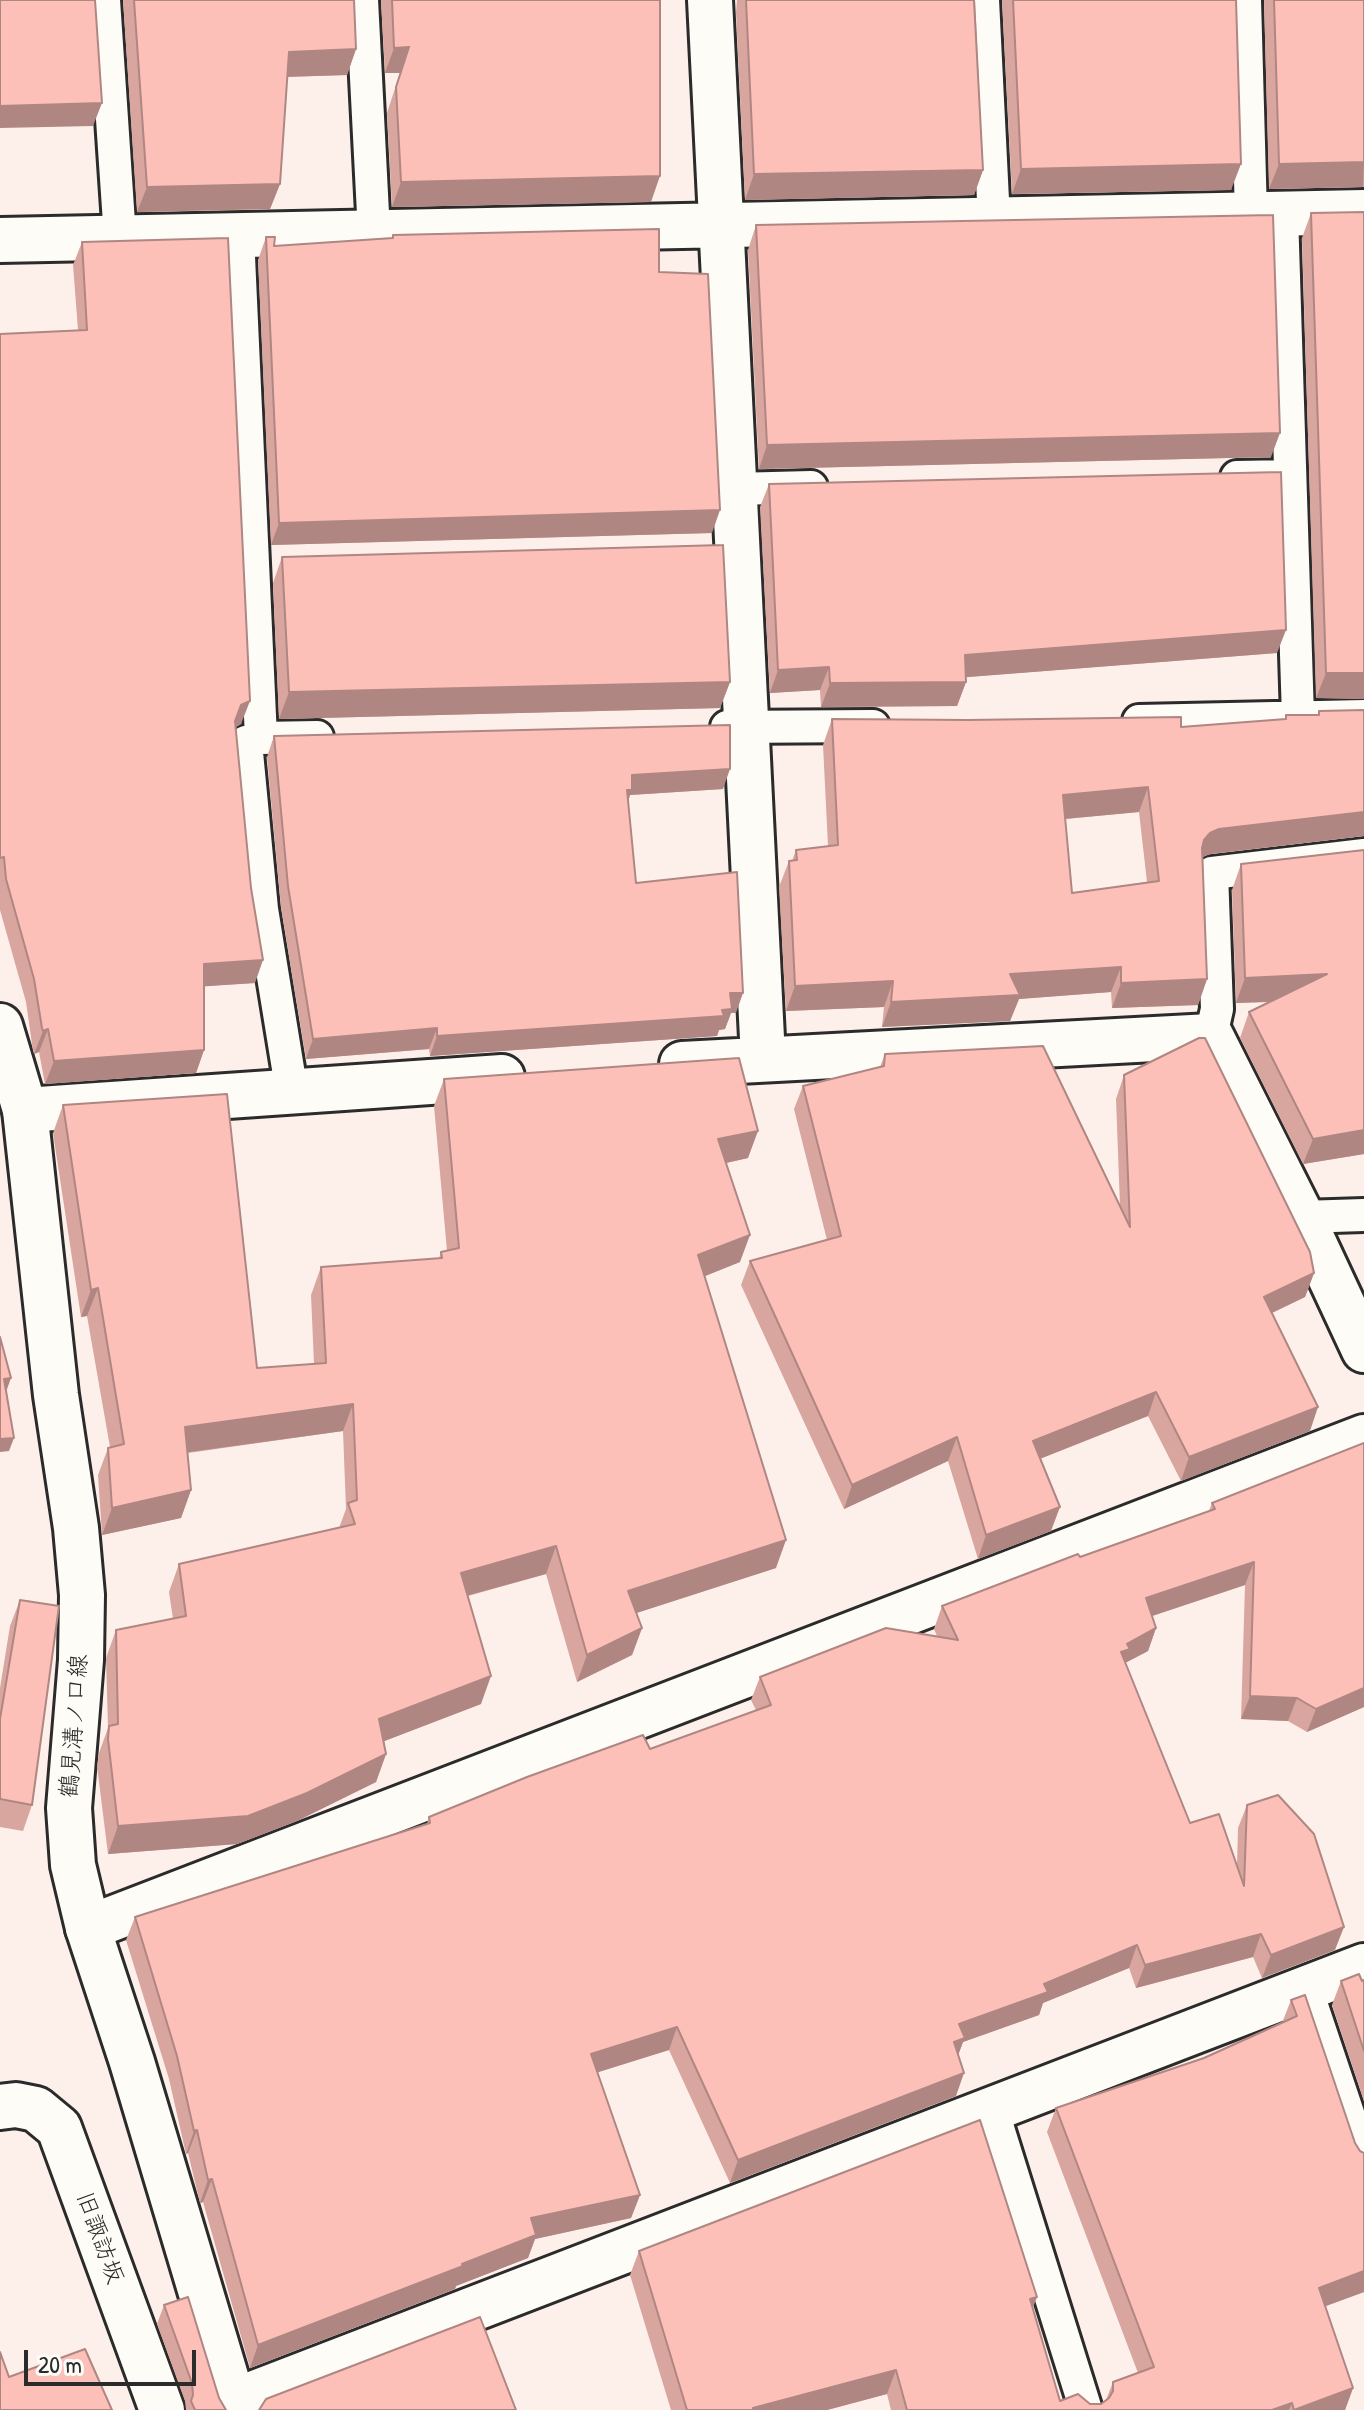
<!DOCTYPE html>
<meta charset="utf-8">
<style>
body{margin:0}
#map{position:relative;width:1364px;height:2410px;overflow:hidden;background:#fdf0eb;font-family:"Patrick Hand",sans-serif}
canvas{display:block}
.scale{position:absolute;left:24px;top:2350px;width:172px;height:36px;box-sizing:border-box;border:4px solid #2b2b2b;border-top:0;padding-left:10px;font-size:24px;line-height:28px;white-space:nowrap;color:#2b2b2b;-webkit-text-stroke:6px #fdfcf7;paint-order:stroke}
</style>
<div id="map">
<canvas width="1364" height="2410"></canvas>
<div class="scale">20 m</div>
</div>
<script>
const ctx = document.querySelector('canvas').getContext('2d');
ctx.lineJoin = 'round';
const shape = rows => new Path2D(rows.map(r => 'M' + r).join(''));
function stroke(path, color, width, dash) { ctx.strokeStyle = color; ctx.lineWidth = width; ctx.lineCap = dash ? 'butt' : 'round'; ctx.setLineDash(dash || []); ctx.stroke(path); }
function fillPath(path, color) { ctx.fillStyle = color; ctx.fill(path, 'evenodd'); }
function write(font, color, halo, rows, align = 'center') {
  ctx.font = font + ' "Patrick Hand","Klee One",sans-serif'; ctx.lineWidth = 6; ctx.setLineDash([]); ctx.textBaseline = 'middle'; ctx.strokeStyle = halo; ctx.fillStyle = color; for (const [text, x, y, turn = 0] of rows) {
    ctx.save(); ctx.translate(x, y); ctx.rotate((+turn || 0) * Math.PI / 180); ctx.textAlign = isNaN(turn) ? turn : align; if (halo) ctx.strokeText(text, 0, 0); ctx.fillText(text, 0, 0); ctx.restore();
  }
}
const service = shape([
 [104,0,120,238],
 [362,0,374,233],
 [983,0,994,220],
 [1245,0,1251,215],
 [1282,214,1298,717],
 [238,235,261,738],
 [1237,477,1290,476],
 [734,489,811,487],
 [1139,721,1364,716],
 [727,727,873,726],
 [1211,1036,1217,1009,1212,873,1364,855],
 [292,1093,262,909,246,742,261,738,317,737],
 [1302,1217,1364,1215],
 [1306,1988,1364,2161],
 [992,2109,1086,2410]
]);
const minor = shape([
 [710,0,763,1058],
 [0,240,1364,212],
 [682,1064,1211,1036,1302,1217,1364,1350],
 [25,1110,502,1077],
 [88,1928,1364,1437],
 [0,2107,16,2105,36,2109,59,2128,162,2410],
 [234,2401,1364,1966]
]);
const secondary = shape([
 [0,1026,25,1110,56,1395,76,1528,82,1595,81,1660,69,1808,73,1865,88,1928,132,2062,236,2410]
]);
const wall = shape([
 [123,0,354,0,356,49,347,75,287,77,280,184,270,209,137,212],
 [381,0,660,0,651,202,392,207,387,113,400,73,385,73],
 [737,0,975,0,983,170,974,195,745,200,736,12],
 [1002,0,1236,0,1231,190,1012,194],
 [1264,0,1364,0,1364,187,1269,189],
 [1364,212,1364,699,1316,698,1302,238,1311,213],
 [756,225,1271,457,759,469,748,250],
 [393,235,659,272,712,533,271,545,258,260,266,237,274,246,391,238],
 [82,242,241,724,236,727,255,983,204,986,204,1050,196,1073,45,1084,39,1052,34,1054,33,1051,26,1002,0,910,0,334,78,330,73,265],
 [769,484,1277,653,966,677,966,682,957,706,821,707,820,690,770,693,760,507],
 [282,557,730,682,720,708,279,719,273,583],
 [1364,710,1364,836,1210,854,1203,857,1207,979,1198,1005,1112,1008,1111,992,1019,999,1010,1021,882,1027,884,1007,786,1011,779,887,789,861,792,861,796,850,828,846,823,745,832,719,1181,727,1285,719,1286,715,1318,715,1319,711],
 [1139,812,1147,882,1072,893,1065,819],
 [274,736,723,789,630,795,628,802,636,883,736,1013,731,1013,725,1029,719,1030,717,1036,430,1056,429,1049,306,1059,281,907,267,757],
 [1241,864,1364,1154,1303,1164,1240,1038,1249,1012,1271,1002,1236,1003,1232,890],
 [885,1054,1120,1206,1116,1099,1124,1075,1314,1273,1305,1297,1272,1313,1310,1431,1181,1481,1148,1416,1040,1459,1051,1531,978,1559,948,1461,844,1509,741,1285,750,1261,827,1240,794,1109,803,1086,880,1067],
 [444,1079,748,1158,726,1163,740,1262,704,1276,776,1568,636,1613,642,1628,632,1655,577,1682,546,1574,468,1596,481,1704,384,1741,386,1754,376,1782,297,1821,237,1844,108,1854,97,1766,99,1753,108,1728,106,1658,116,1630,173,1619,169,1592,179,1564,339,1528,346,1509,343,1431,188,1453,191,1490,181,1518,102,1535,98,1475,108,1448,110,1447,87,1316,81,1317,53,1133,63,1105,257,1368,314,1364,311,1295,321,1267,439,1258,441,1252,447,1251,434,1106],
 [1212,1503,1364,1707,1307,1732,1288,1721,1241,1719,1245,1585,1152,1616,1156,1628,1148,1651,1125,1663,1190,1823,1237,1865,1238,1828,1247,1805,1335,1950,1262,1978,1253,1957,1136,1988,1129,1968,1043,2003,1039,2015,963,2042,958,2055,956,2096,730,2183,669,2050,597,2072,640,2195,631,2218,535,2239,528,2258,456,2286,455,2289,250,2368,203,2202,200,2203,188,2153,186,2154,169,2079,126,1940,135,1917,427,1824,429,1817,650,1749,756,1710,751,1700,760,1677,937,1636,934,1629,942,1606,1209,1511],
 [20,1600,32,1805,23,1831,0,1827,0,1688,10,1626],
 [1364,1980,1364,2101,1332,2005,1341,1981],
 [1291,2000,1355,2143,1360,2151,1364,2153,1364,2292,1325,2306,1353,2388,1345,2410,891,2410,887,2394,827,2410,671,2410,630,2275,639,2251,1033,2309,1060,2401,1090,2404,1101,2404,1106,2400,1113,2382,1138,2373,1047,2132,1056,2108,1204,2058,1282,2023],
 [164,2305,219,2398,226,2410,186,2410,185,2401,157,2324]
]);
const shadedWall = shape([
 [409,47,400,73,385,73,394,48],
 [356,49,347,75,280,77,289,52],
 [102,103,93,126,0,128,0,106],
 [1364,162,1363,187,1269,189,1279,164],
 [1241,164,1231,190,1012,194,1021,169],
 [983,170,974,195,745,200,754,174],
 [660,176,651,202,392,207,401,182],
 [280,184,270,209,137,212,147,187],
 [1280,433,1271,457,759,469,767,445],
 [720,510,712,533,271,545,279,523],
 [1286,630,1277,653,956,678,965,655],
 [829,667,820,690,770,693,778,670],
 [1326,673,1364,673,1364,699,1316,698],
 [730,682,720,708,279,719,289,692],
 [966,682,957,706,821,707,830,683],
 [250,701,241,724,233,728,241,705],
 [730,769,723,789,630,795,625,811,619,811,632,775],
 [1148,787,1139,812,1053,820,1063,795],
 [1364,812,1364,836,1210,854,1200,858,1204,840,1210,833,1219,829],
 [263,960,255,983,195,987,204,964],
 [1121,967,1111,992,1019,999,1010,1021,882,1027,891,1002,1010,974],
 [1327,974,1317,1000,1236,1003,1245,978],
 [1207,979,1198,1005,1112,1008,1121,983],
 [893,981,884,1007,786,1011,795,986],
 [730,993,743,993,736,1013,731,1013,725,1029,719,1030,717,1036,430,1056,437,1036],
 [437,1028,429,1049,306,1059,313,1039],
 [48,1029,39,1052,34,1054,43,1031],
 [204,1050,196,1073,45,1084,54,1061],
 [1364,1130,1364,1154,1303,1164,1313,1139],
 [758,1131,748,1158,708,1167,718,1139],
 [750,1235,740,1262,688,1283,698,1255],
 [1314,1273,1305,1297,1255,1321,1264,1297],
 [98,1288,87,1316,81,1317,91,1290],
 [11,1378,6,1392,4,1379],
 [1156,1392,1148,1416,1024,1465,1033,1441],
 [353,1404,343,1431,175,1454,185,1427],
 [1318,1407,1310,1431,1181,1481,1189,1457],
 [957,1437,948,1461,844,1509,852,1485],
 [14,1438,9,1451,0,1452,0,1439],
 [191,1490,181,1518,102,1535,112,1508],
 [1060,1507,1051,1531,978,1559,986,1535],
 [786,1540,776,1568,618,1619,628,1591],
 [556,1546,546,1574,451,1600,461,1573],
 [1254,1562,1245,1585,1137,1621,1146,1598],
 [642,1628,632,1655,577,1682,587,1655],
 [1156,1628,1148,1651,1125,1663,1121,1652,1127,1644],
 [491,1676,481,1704,369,1747,379,1719],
 [1364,1688,1364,1707,1307,1732,1316,1709],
 [1250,1696,1297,1698,1288,1721,1241,1719],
 [386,1754,376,1782,297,1821,237,1844,108,1854,118,1826],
 [1344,1927,1335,1950,1262,1978,1271,1955],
 [1261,1934,1253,1957,1136,1988,1145,1965],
 [1137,1945,1129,1968,1043,2003,1039,2015,963,2042,956,2061,946,2065,959,2024,1044,1984],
 [677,2027,669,2050,583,2077,591,2054],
 [964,2073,956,2096,730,2183,738,2160],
 [197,2130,188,2153,186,2154,194,2131],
 [212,2179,203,2202,200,2203,208,2180],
 [640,2195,631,2218,535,2239,528,2258,456,2286,455,2289,250,2368,258,2345,462,2264,531,2218],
 [1364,2271,1364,2292,1310,2312,1319,2288],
 [1037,2297,1028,2321,1030,2299],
 [896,2370,887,2394,827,2410,752,2410,753,2408],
 [1353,2388,1345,2410,1294,2410],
 [1292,2403,1289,2410,1272,2410]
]);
const building = shape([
 [0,0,95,0,102,103,0,106,0,0],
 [134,0,354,0,356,49,289,52,280,184,147,187,134,0],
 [392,0,660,0,660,176,401,182,396,87,409,47,394,48,392,0],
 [746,0,974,0,983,170,754,174,746,0],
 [1013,0,1236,0,1241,164,1021,169,1013,0],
 [1274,0,1364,0,1364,162,1279,164,1274,0],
 [1364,212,1364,673,1326,673,1311,213,1364,212],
 [1273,215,1280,433,767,445,756,225,1273,215],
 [659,229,659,272,708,274,720,510,279,523,266,237,275,237,274,246,393,238,393,235,659,229],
 [228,238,250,701,241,705,235,721,251,888,263,960,204,964,204,1050,54,1061,48,1029,43,1031,42,1028,34,979,6,879,4,857,0,858,0,334,87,330,82,242,228,238],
 [1281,472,1286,630,965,655,966,682,830,683,829,667,778,670,769,484,1281,472],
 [723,545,730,682,289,692,282,557,723,545],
 [1364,710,1364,812,1219,829,1210,833,1204,840,1202,848,1207,979,1121,983,1121,967,1010,974,1020,995,891,1002,893,981,795,986,789,861,797,860,796,850,838,845,832,719,968,720,1181,717,1181,727,1286,719,1286,715,1319,715,1319,711,1364,710],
 [1148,787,1159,881,1072,893,1063,795,1148,787],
 [730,725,730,769,632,775,632,790,627,790,636,883,737,872,743,993,730,993,732,1009,722,1010,724,1016,437,1036,437,1028,313,1039,288,886,274,736,730,725],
 [1364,850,1364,1130,1313,1139,1249,1012,1327,974,1245,978,1241,864,1364,850],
 [1199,1038,1205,1038,1310,1252,1314,1273,1264,1297,1318,1407,1189,1457,1156,1392,1033,1441,1060,1507,986,1535,957,1437,852,1485,750,1261,841,1236,803,1086,884,1066,885,1054,1043,1046,1130,1227,1124,1075,1199,1038],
 [739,1058,758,1131,718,1139,750,1235,698,1255,786,1540,628,1591,642,1628,587,1655,556,1546,461,1573,491,1676,379,1719,386,1754,307,1793,248,1816,118,1826,108,1739,109,1726,118,1724,116,1630,186,1616,179,1564,355,1524,348,1503,357,1500,353,1404,185,1427,191,1490,112,1508,108,1448,124,1444,98,1288,91,1290,63,1105,227,1094,257,1368,326,1363,321,1267,442,1258,441,1252,459,1248,444,1079,739,1058],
 [0,1337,11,1378,4,1379,14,1438,0,1439,0,1337],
 [1364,1443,1364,1688,1316,1709,1297,1698,1250,1696,1254,1562,1146,1598,1156,1628,1127,1644,1130,1649,1121,1652,1190,1823,1219,1814,1244,1886,1247,1805,1278,1795,1314,1834,1344,1927,1271,1955,1261,1934,1145,1965,1137,1945,1044,1984,1048,1992,959,2024,965,2038,954,2042,964,2073,738,2160,677,2027,591,2054,640,2195,531,2218,536,2235,462,2264,463,2266,258,2345,212,2179,208,2180,197,2130,194,2131,177,2056,135,1917,430,1823,429,1817,527,1777,643,1735,650,1749,771,1705,760,1677,886,1628,958,1640,942,1606,1078,1554,1080,1557,1215,1509,1212,1503,1364,1443],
 [20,1600,59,1606,32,1805,0,1799,0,1719,20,1600],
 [1359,1974,1362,1981,1364,1980,1364,2051,1341,1981,1359,1974],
 [1305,1995,1355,2143,1360,2151,1364,2153,1364,2271,1319,2288,1353,2388,1294,2410,1292,2403,1272,2410,907,2410,896,2370,753,2408,754,2410,687,2410,639,2251,980,2120,1037,2297,1030,2299,1060,2401,1078,2394,1090,2404,1101,2404,1109,2398,1113,2391,1113,2382,1154,2367,1056,2108,1204,2058,1297,2016,1291,2000,1305,1995],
 [188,2297,219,2398,226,2410,195,2410,191,2401,193,2395,192,2383,164,2305,188,2297],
 [480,2317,516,2410,259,2410,266,2399,480,2317],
 [85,2349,112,2410,0,2410,0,2352,9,2377,85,2349]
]);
const streetNames = [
 ["鶴見溝ノ口線",75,1726,-86],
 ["旧諏訪坂",99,2238,70]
];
stroke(service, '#2b2b2b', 38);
stroke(minor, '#2b2b2b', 50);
stroke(secondary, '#2b2b2b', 50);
stroke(service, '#fdfcf7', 32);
stroke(minor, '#fdfcf7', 44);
stroke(secondary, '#fdfcf7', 44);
fillPath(wall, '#d9a59f');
fillPath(shadedWall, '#b08682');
fillPath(building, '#fcc0b9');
stroke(building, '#b08682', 2);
write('24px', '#2b2b2b', '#fdfcf7', streetNames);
</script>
